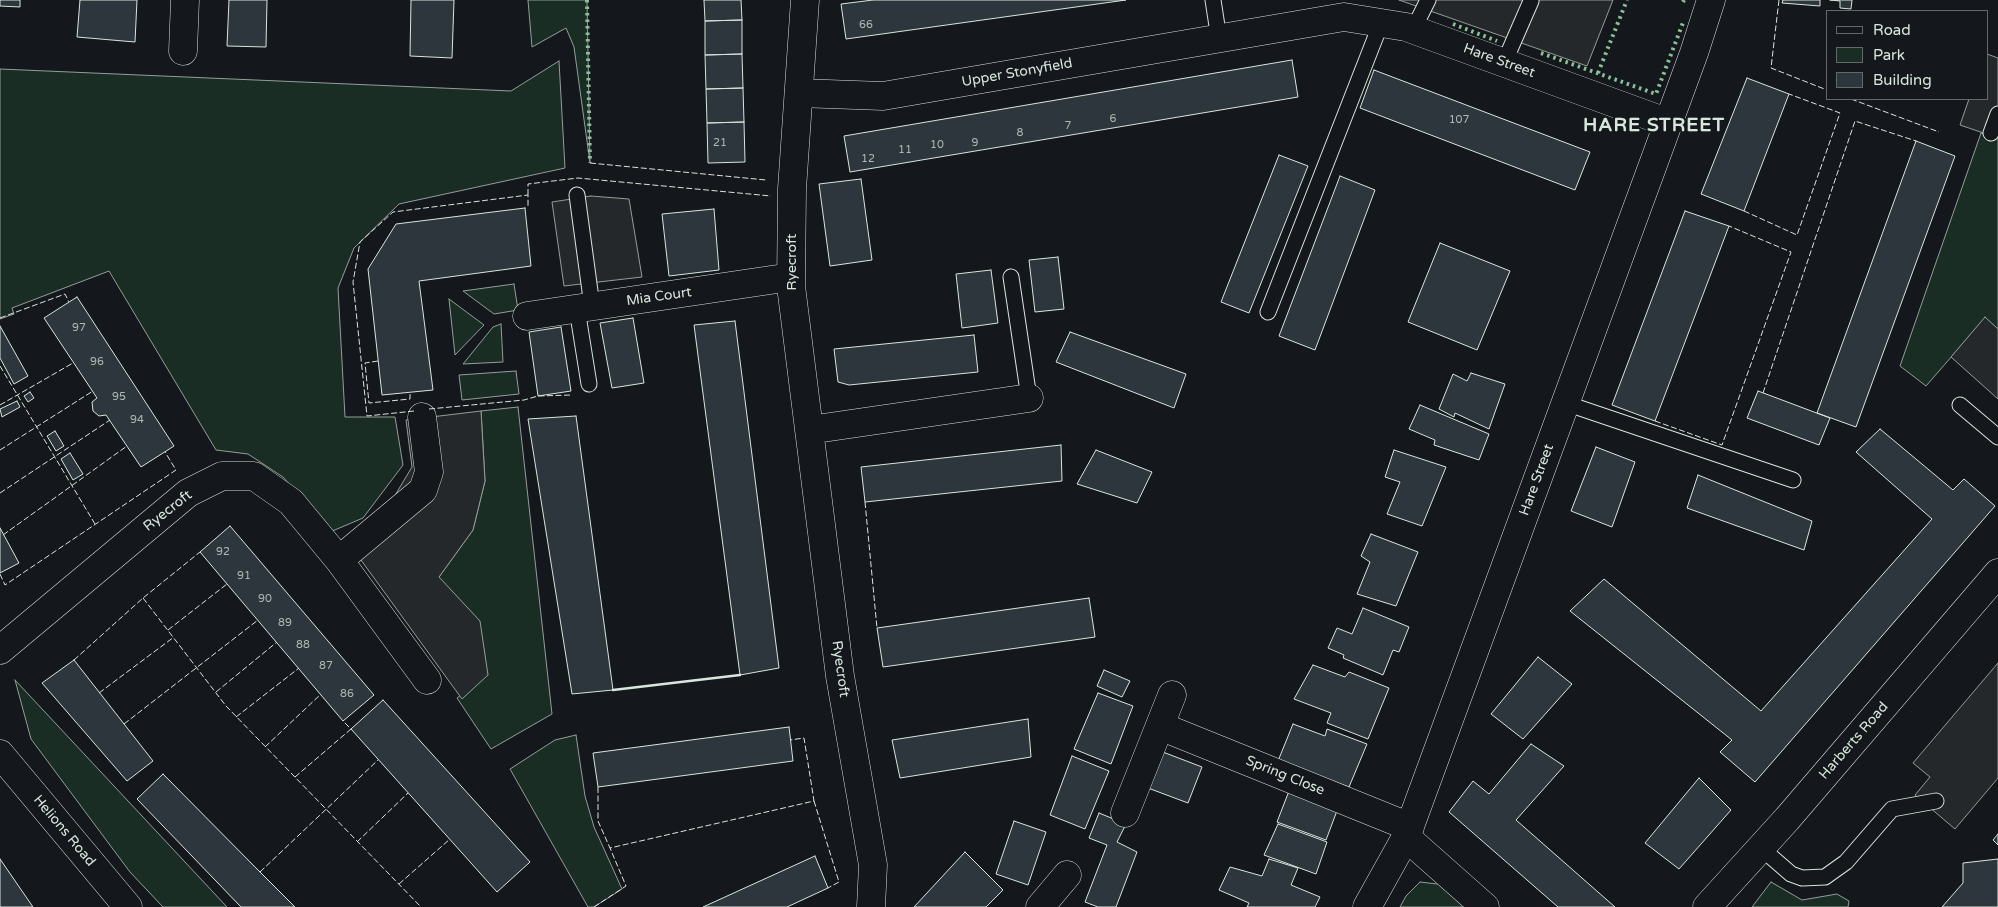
<!DOCTYPE html>
<style>
body{margin:0}
#map{position:relative;width:1998px;height:907px;overflow:hidden;background:#14181c;font-family:"Varela Round",sans-serif}
canvas{display:block}
.legend{position:absolute;left:1826px;top:10px;width:162px;height:90px;box-sizing:border-box;background:#14181c;border:1px solid #626a69;margin:0;padding:6px 9px;list-style:none;font-size:15px;color:#d8e6dc}
.legend li{display:flex;align-items:center;gap:10px;height:25px}
.legend b{width:25px;border:1px solid #626a69}
</style>
<div id="map">
<canvas width="1998" height="907"></canvas>
<ul class="legend">
<li><b style="height:6px;background:#14181c"></b>Road</li>
<li><b style="height:14px;background:#1a2d24"></b>Park</li>
<li><b style="height:14px;background:#2c363c"></b>Building</li>
</ul>
</div>
<script>
const ctx = document.querySelector('canvas').getContext('2d');
ctx.lineJoin = 'round';
function fillPath(path, color) { ctx.fillStyle = color; ctx.fill(path, 'evenodd'); }
const shape = rows => new Path2D(rows.map(r => 'M' + r).join(''));
function stroke(path, color, width, dash) { ctx.strokeStyle = color; ctx.lineWidth = width; ctx.lineCap = dash ? 'butt' : 'round'; ctx.setLineDash(dash || []); ctx.stroke(path); }
function write(font, color, halo, rows, align = 'center') {
  ctx.font = font + ' "Varela Round",sans-serif'; ctx.lineWidth = 4; ctx.setLineDash([]); ctx.textBaseline = 'middle'; ctx.strokeStyle = halo; ctx.fillStyle = color; for (const [text, x, y, turn = 0] of rows) {
    ctx.save(); ctx.translate(x, y); ctx.rotate((+turn || 0) * Math.PI / 180); ctx.textAlign = isNaN(turn) ? turn : align; if (halo) ctx.strokeText(text, 0, 0); ctx.fillText(text, 0, 0); ctx.restore();
  }
}
const green = shape([
 [528,0,587,0,590,163,574,47,566,28,532,47,528,0],
 [559,61,565,168,399,204,354,248,338,288,345,417,395,417,403,465,363,518,330,532,283,477,248,454,216,450,109,271,12,308,14,314,0,319,0,69,511,91,559,61],
 [1981,133,1998,139,1998,329,1985,318,1926,386,1900,366,1981,133],
 [514,284,518,310,494,314,463,291,514,284],
 [449,299,484,325,455,355,449,299],
 [501,324,503,362,463,364,493,327,501,324],
 [516,371,519,394,462,400,459,375,516,371],
 [518,407,552,714,491,749,457,698,488,675,439,577,473,530,485,481,481,411,518,407],
 [15,680,227,907,163,907,130,872,31,739,15,680],
 [576,735,585,796,594,827,622,889,594,907,588,907,510,769,555,740,576,735],
 [1420,882,1446,885,1470,907,1400,907,1406,896,1420,882],
 [1771,882,1802,900,1837,894,1849,901,1848,907,1752,907,1771,882]
]);
const parking = shape([
 [1399,0,1613,0,1587,66,1399,0],
 [1987,54,1998,58,1998,138,1960,125,1969,99,1987,99,1987,54],
 [591,196,629,199,642,277,564,286,552,202,591,196],
 [1985,317,1998,329,1998,399,1951,357,1985,317],
 [481,411,485,481,473,530,439,577,480,621,488,675,462,699,345,538,391,502,412,467,406,420,481,411],
 [1998,663,1998,778,1955,829,1915,795,1930,777,1913,763,1998,663]
]);
const building = shape([
 [0,0,20,0,20,7,0,6,0,0],
 [80,0,137,0,135,42,77,37,80,0],
 [229,0,267,0,266,47,227,46,229,0],
 [411,0,454,0,452,58,410,56,411,0],
 [704,0,741,0,742,20,705,21,704,0],
 [873,0,1126,0,846,39,841,4,873,0],
 [1783,0,1820,0,1820,6,1782,3,1783,0],
 [1830,0,1852,0,1851,9,1840,8,1840,1,1830,0],
 [742,20,742,54,705,55,705,21,742,20],
 [742,54,743,88,706,89,705,55,742,54],
 [1292,60,1298,97,850,172,844,136,1292,60],
 [1374,70,1590,152,1575,190,1360,108,1374,70],
 [1747,78,1789,94,1744,211,1701,194,1747,78],
 [743,88,744,122,707,123,706,89,743,88],
 [744,122,745,162,708,163,707,123,744,122],
 [1916,141,1955,156,1856,427,1817,413,1916,141],
 [1279,155,1308,166,1249,313,1221,302,1279,155],
 [1340,176,1375,190,1315,350,1279,336,1340,176],
 [861,179,872,260,830,266,819,184,861,179],
 [525,208,531,266,419,281,433,390,382,395,368,269,396,224,525,208],
 [714,209,719,270,669,276,662,214,714,209],
 [1685,211,1729,226,1655,421,1612,405,1685,211],
 [1440,243,1510,271,1477,350,1408,322,1440,243],
 [1058,257,1064,309,1035,312,1029,260,1058,257],
 [991,270,998,323,962,328,956,274,991,270],
 [77,297,174,446,141,467,106,415,99,416,93,411,92,402,97,398,44,318,77,297],
 [633,318,644,383,612,388,600,323,633,318],
 [735,321,779,668,740,675,694,325,735,321],
 [0,326,28,376,14,384,0,358,0,326],
 [561,327,571,391,538,396,529,332,561,327],
 [1070,332,1186,374,1174,408,1056,362,1070,332],
 [974,335,978,372,849,385,838,382,834,349,974,335],
 [1471,373,1505,384,1489,429,1455,413,1454,417,1439,409,1453,374,1467,381,1471,373],
 [1758,391,1830,418,1819,445,1747,418,1758,391],
 [30,392,34,398,28,402,24,396,30,392],
 [17,401,20,407,2,417,0,409,17,401],
 [1420,405,1489,434,1479,460,1434,445,1435,440,1409,429,1420,405],
 [576,416,613,690,572,694,528,419,576,416],
 [1880,429,1953,490,1964,479,1995,506,1755,782,1720,752,1732,740,1570,611,1604,579,1761,711,1932,519,1856,452,1880,429],
 [55,431,64,446,56,451,47,436,55,431],
 [1061,445,1062,481,865,502,861,467,1061,445],
 [1596,447,1635,462,1612,527,1571,511,1596,447],
 [1096,450,1152,472,1137,503,1077,484,1096,450],
 [1394,450,1446,467,1422,526,1387,514,1400,482,1385,477,1394,450],
 [70,453,83,474,73,480,61,459,70,453],
 [1698,475,1812,521,1804,550,1687,508,1698,475],
 [230,526,374,695,343,721,200,552,230,526],
 [0,528,19,563,0,573,0,528],
 [1371,534,1418,552,1396,606,1357,594,1370,562,1361,556,1371,534],
 [1089,598,1095,637,883,667,877,628,1089,598],
 [1363,608,1409,627,1399,652,1393,650,1383,675,1343,658,1344,655,1328,648,1337,628,1352,634,1363,608],
 [1538,657,1572,684,1523,739,1491,714,1538,657],
 [74,660,153,761,127,781,42,683,74,660],
 [1313,665,1345,677,1349,672,1389,688,1368,739,1327,723,1331,713,1294,699,1313,665],
 [1104,670,1130,681,1122,697,1097,686,1104,670],
 [1098,693,1133,706,1111,764,1074,749,1098,693],
 [383,700,530,862,497,892,351,729,383,700],
 [1028,719,1031,757,900,778,892,740,1028,719],
 [1293,724,1325,736,1327,729,1367,744,1349,787,1278,761,1293,724],
 [789,727,793,761,598,787,593,753,789,727],
 [1531,744,1564,766,1516,820,1615,907,1558,907,1449,812,1473,781,1489,794,1531,744],
 [1155,749,1202,767,1188,803,1140,785,1155,749],
 [1072,756,1109,771,1085,829,1050,815,1072,756],
 [163,774,260,872,295,907,241,907,137,799,163,774],
 [1699,778,1731,810,1679,869,1645,843,1699,778],
 [1289,791,1338,808,1326,840,1277,822,1289,791],
 [1099,813,1126,824,1117,842,1137,852,1116,907,1098,907,1085,902,1107,845,1089,838,1099,813],
 [1014,821,1046,832,1028,885,996,874,1014,821],
 [1278,824,1327,842,1316,874,1264,855,1278,824],
 [1998,834,1998,845,1993,840,1998,834],
 [965,852,1003,890,986,907,914,907,965,852],
 [815,856,828,888,787,907,703,907,815,856],
 [0,859,33,907,0,907,0,859],
 [1269,859,1298,868,1291,885,1320,897,1315,907,1247,907,1249,903,1219,890,1230,867,1262,876,1269,859],
 [1998,859,1998,907,1942,907,1963,883,1963,863,1998,859]
]);
const lane = shape([
 [1213,0,1219,39],
 [1413,30,1428,0],
 [1504,63,1531,1],
 [1991,133,1998,114],
 [577,195,592,306],
 [1011,277,1029,398],
 [577,309,589,384],
 [1268,312,1381,23],
 [1565,403,1793,480],
 [1960,405,1998,437],
 [1761,848,1791,874,1802,878,1825,877,1846,862,1892,809,1936,801]
]);
const street = shape([
 [805,0,792,189,791,286,840,676,873,865,871,907],
 [183,51,185,0],
 [799,93,883,96,1344,17,1406,27,1669,123],
 [527,316,791,277],
 [809,430,1029,398],
 [339,560,423,490,429,472,422,417],
 [0,650,188,493,222,476,254,476,291,502,339,560,427,680],
 [1160,726,1410,827],
 [0,754,128,907],
 [1125,813,1172,695],
 [1406,837,1485,907],
 [1040,907,1067,875],
 [1367,907,1406,837,1694,53,1711,0],
 [1707,907,1787,819,1998,573]
]);
const hedge = shape([
 [587,0,590,163],
 [1683,2,1684,0],
 [1453,24,1497,41],
 [1541,53,1656,94,1684,20],
 [1598,73,1627,0]
]);
const fence = shape([
 [1779,0,1771,68,1827,90],
 [1851,99,1939,132],
 [590,163,766,180],
 [528,195,528,184,578,178,771,196],
 [1744,211,1797,235,1840,113,1789,94],
 [0,318,65,294,69,302],
 [378,361,365,363,369,403,410,399,410,392],
 [0,366,95,524],
 [1763,393,1855,121,1916,141],
 [0,405,73,363],
 [429,409,524,400,538,396,572,395],
 [414,411,367,416,353,282,360,242,393,212,528,195,528,207],
 [1655,421,1722,445,1791,252,1729,226],
 [0,450,93,391],
 [0,493,110,420],
 [865,502,877,628],
 [3,535,127,446],
 [0,574,5,585,176,470,165,452],
 [143,598,226,706,421,907],
 [168,630,227,584],
 [74,660,143,598,200,552],
 [216,692,277,642],
 [99,693,174,637],
 [236,717,299,668],
 [124,724,258,620],
 [265,747,321,694],
 [295,777,351,729,343,721],
 [598,787,598,821,610,848,814,801,804,738,790,740],
 [814,801,839,882,828,888],
 [357,842,408,793],
 [260,872,378,760],
 [399,884,450,839],
 [594,907,626,886,610,848]
]);
const wall = shape([
 [613,690,740,675]
]);
const numberNames = [
 ["66",866,25],
 ["6",1113,119],
 ["107",1459,120],
 ["7",1068,126],
 ["8",1020,133],
 ["21",720,143],
 ["9",975,143],
 ["10",937,145],
 ["11",905,150],
 ["12",868,159],
 ["97",79,328],
 ["96",97,362],
 ["95",119,397],
 ["94",137,420],
 ["92",223,552],
 ["91",244,576],
 ["90",265,599],
 ["89",285,623],
 ["88",303,645],
 ["87",326,666],
 ["86",347,694]
];
const streetNames = [
 ["Hare Street",1499,61,20],
 ["Upper Stonyfield",1017,73,-10],
 ["Ryecroft",792,262,-90],
 ["Mia Court",659,297,-8],
 ["Hare Street",1537,480,-70],
 ["Ryecroft",168,511,-38],
 ["Ryecroft",840,669,82],
 ["Harberts Road",1854,741,-49],
 ["Spring Close",1285,776,22],
 ["Helions Road",64,831,50]
];
const districtNames = [
 ["HARE STREET",1654,126]
];
fillPath(green, '#1a2d24');
stroke(green, '#939e99', 1);
fillPath(parking, '#24282b');
stroke(parking, '#939e99', 1);
fillPath(building, '#2c363c');
stroke(building, '#d8e6dc', 1);
stroke(lane, '#d8e6dc', 17);
stroke(street, '#d8e6dc', 29);
stroke(lane, '#14181c', 15);
stroke(street, '#14181c', 28);
stroke(hedge, '#8ac095', 4, [2.5, 4]);
stroke(fence, '#d8e6dc', 1, [6, 2.5]);
stroke(wall, '#d8e6dc', 2.5);
write('11px', '#adbab4', null, numberNames);
write('14px', '#d8e6dc', '#14181c', streetNames);
ctx.letterSpacing = '1px';
write('bold 19px', '#d8e6dc', '#14181c', districtNames);
ctx.letterSpacing = '0px';
</script>
